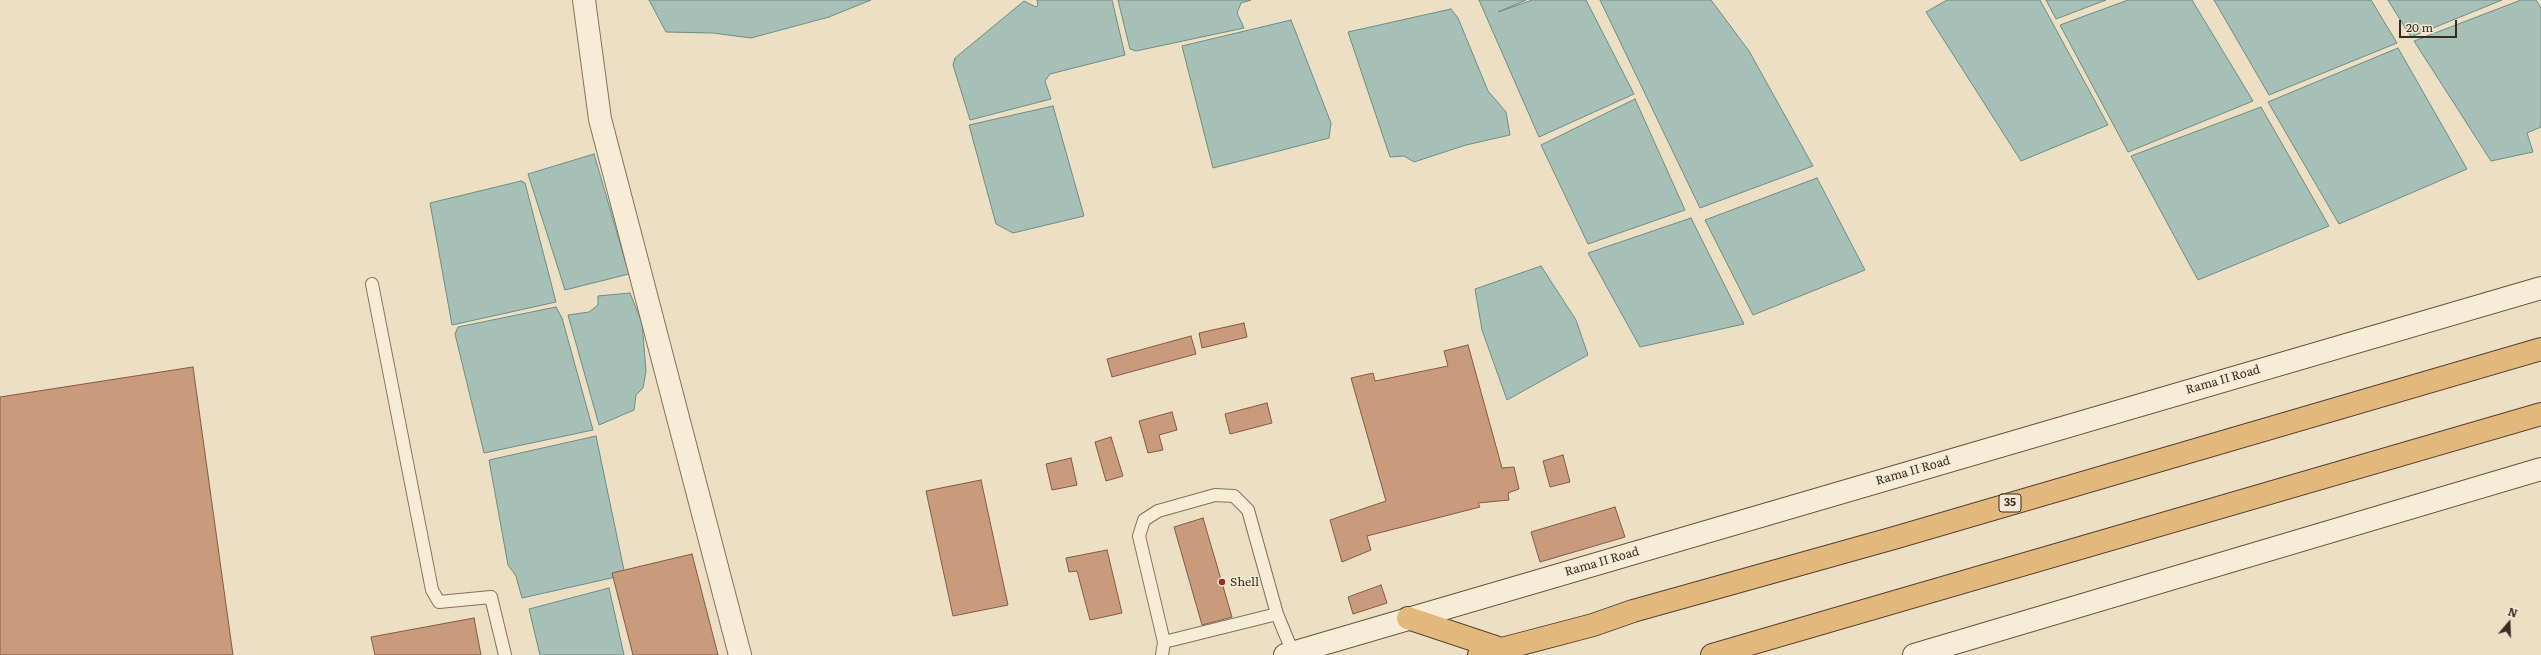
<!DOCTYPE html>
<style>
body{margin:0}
#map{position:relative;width:2541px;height:655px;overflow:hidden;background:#ecdfc4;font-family:Literata,serif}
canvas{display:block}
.north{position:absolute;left:2489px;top:603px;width:40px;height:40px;-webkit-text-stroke:3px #f4ead3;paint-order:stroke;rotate:19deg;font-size:11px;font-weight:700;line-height:16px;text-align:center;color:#372a1f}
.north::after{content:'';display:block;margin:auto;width:14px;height:18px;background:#372a1f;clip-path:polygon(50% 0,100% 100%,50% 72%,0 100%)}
.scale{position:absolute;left:2399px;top:20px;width:58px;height:18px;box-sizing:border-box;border:2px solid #372a1f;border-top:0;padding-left:5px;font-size:12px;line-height:14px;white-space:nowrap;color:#372a1f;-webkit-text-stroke:3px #f4ead3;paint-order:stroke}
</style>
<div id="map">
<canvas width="2541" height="655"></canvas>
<div class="north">N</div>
<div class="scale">20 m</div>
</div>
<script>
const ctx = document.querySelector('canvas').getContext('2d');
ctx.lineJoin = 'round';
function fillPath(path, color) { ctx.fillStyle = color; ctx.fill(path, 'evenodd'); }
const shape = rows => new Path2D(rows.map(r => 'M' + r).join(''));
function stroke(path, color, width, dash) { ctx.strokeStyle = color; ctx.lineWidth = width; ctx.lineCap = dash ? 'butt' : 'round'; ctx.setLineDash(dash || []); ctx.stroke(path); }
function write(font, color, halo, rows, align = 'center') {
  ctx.font = font + ' Literata,serif'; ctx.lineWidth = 3; ctx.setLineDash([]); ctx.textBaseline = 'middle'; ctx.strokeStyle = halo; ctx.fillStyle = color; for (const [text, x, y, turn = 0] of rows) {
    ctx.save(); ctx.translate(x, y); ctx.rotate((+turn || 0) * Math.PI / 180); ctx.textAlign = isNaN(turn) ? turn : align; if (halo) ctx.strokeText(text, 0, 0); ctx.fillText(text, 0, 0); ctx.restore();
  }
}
const water = shape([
 [649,0,871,0,829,17,751,38,713,33,666,32,649,0],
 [1037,0,1112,0,1125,55,1050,74,1045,81,1051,99,970,120,953,65,955,58,1024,1,1036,7,1038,5,1037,0],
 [1118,0,1251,0,1241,3,1237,13,1244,28,1136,51,1130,49,1118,0],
 [1479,0,1526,0,1498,12,1532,0,1586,0,1634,94,1539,137,1479,0],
 [1600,0,1711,0,1749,51,1813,166,1700,208,1600,0],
 [1947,0,2040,0,2108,125,2021,161,1926,12,1947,0],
 [2046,0,2106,0,2056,19,2046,0],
 [2128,0,2192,0,2253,101,2128,152,2060,25,2128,0],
 [2214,0,2371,0,2397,43,2269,95,2214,0],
 [2388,0,2502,0,2411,37,2388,0],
 [2521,0,2536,0,2541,8,2541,127,2527,133,2533,152,2491,161,2414,41,2521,0],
 [1451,9,1458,18,1488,91,1506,112,1510,135,1466,145,1414,162,1404,156,1390,157,1348,32,1451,9],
 [1291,20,1331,123,1329,138,1213,168,1182,46,1291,20],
 [2398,48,2467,169,2339,224,2268,102,2398,48],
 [1635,99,1685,210,1588,244,1541,145,1635,99],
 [1053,106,1084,216,1013,233,996,224,969,125,1053,106],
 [2261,107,2329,226,2198,280,2131,156,2261,107],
 [594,154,629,274,565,290,528,174,594,154],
 [1817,178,1865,270,1753,315,1705,220,1817,178],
 [521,181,525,183,556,302,452,325,430,203,521,181],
 [1691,218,1744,324,1640,347,1588,253,1691,218],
 [1541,266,1576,320,1588,355,1507,400,1482,330,1475,289,1541,266],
 [630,293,642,323,646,371,643,388,636,395,634,410,599,425,568,315,589,312,598,305,598,296,630,293],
 [556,307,562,318,593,430,484,453,455,334,458,327,556,307],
 [596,436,625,575,522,598,516,576,508,565,489,460,596,436],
 [609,588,624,655,540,655,529,609,609,588]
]);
const building = shape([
 [1244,323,1247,337,1202,348,1199,333,1244,323],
 [1191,336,1196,354,1112,377,1107,359,1191,336],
 [1468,345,1502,468,1514,467,1519,489,1508,493,1509,500,1478,503,1480,507,1367,536,1371,550,1342,562,1330,520,1386,501,1351,378,1373,373,1375,381,1448,366,1444,351,1468,345],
 [193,367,233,655,0,655,0,397,193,367],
 [1267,403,1272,423,1230,434,1225,414,1267,403],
 [1172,412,1177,430,1159,435,1163,450,1148,453,1139,421,1172,412],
 [1111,437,1123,476,1106,481,1095,442,1111,437],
 [1563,455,1570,482,1550,487,1543,461,1563,455],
 [1071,458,1077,485,1052,490,1046,464,1071,458],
 [981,480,1008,605,953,616,926,491,981,480],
 [1615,507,1625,537,1540,562,1531,532,1615,507],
 [1203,518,1232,617,1202,625,1174,527,1203,518],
 [1107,550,1122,613,1090,620,1077,571,1069,572,1066,558,1107,550],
 [692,554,718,655,633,655,612,573,692,554],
 [1381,585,1387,603,1353,614,1348,597,1381,585],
 [474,618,481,655,375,655,371,637,474,618]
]);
const service = shape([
 [372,284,432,590,439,602,491,597,505,655],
 [1164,642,1277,614],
 [1162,655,1164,642,1139,536,1144,520,1158,511,1215,495,1234,496,1248,510,1277,614,1293,653]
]);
const tertiary = shape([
 [584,0,600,119,740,655]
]);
const secondary = shape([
 [1285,655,2541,288],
 [1914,655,2541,469]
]);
const trunk = shape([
 [1408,618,1501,649],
 [1479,655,1593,625,1633,611,1894,538,2541,349],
 [1712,655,2541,414]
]);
const markers = [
 [1222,582,4,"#922e31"]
];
const shields = [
 [2010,503,22]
];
const shieldNames = [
 ["35",2010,503]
];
const streetNames = [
 ["Rama II Road",2223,380,-16],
 ["Rama II Road",1913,471,-16],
 ["Rama II Road",1602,562,-16]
];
const poiNames = [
 ["Shell",1230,582]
];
fillPath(water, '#a6bfb7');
stroke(water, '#6d8d85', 1);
fillPath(building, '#c99a7c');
stroke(building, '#845b42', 1);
stroke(service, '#86715b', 14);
stroke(tertiary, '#86715b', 24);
stroke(secondary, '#68523e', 24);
stroke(trunk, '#54402f', 24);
stroke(service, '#f7edd7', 12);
stroke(tertiary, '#f7edd7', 22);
stroke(secondary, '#f7edd7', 22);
stroke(trunk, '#e3b87c', 22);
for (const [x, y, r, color] of markers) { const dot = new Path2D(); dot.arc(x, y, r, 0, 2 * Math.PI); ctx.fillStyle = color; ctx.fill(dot); stroke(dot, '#f4ead3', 1.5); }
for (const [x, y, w] of shields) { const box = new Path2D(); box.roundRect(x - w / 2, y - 9, w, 18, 3); ctx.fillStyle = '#f4ead3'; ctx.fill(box); stroke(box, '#372a1f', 1); }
write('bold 11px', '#372a1f', null, shieldNames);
write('12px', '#372a1f', '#f4ead3', streetNames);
write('12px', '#372a1f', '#f4ead3', poiNames, 'left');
</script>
